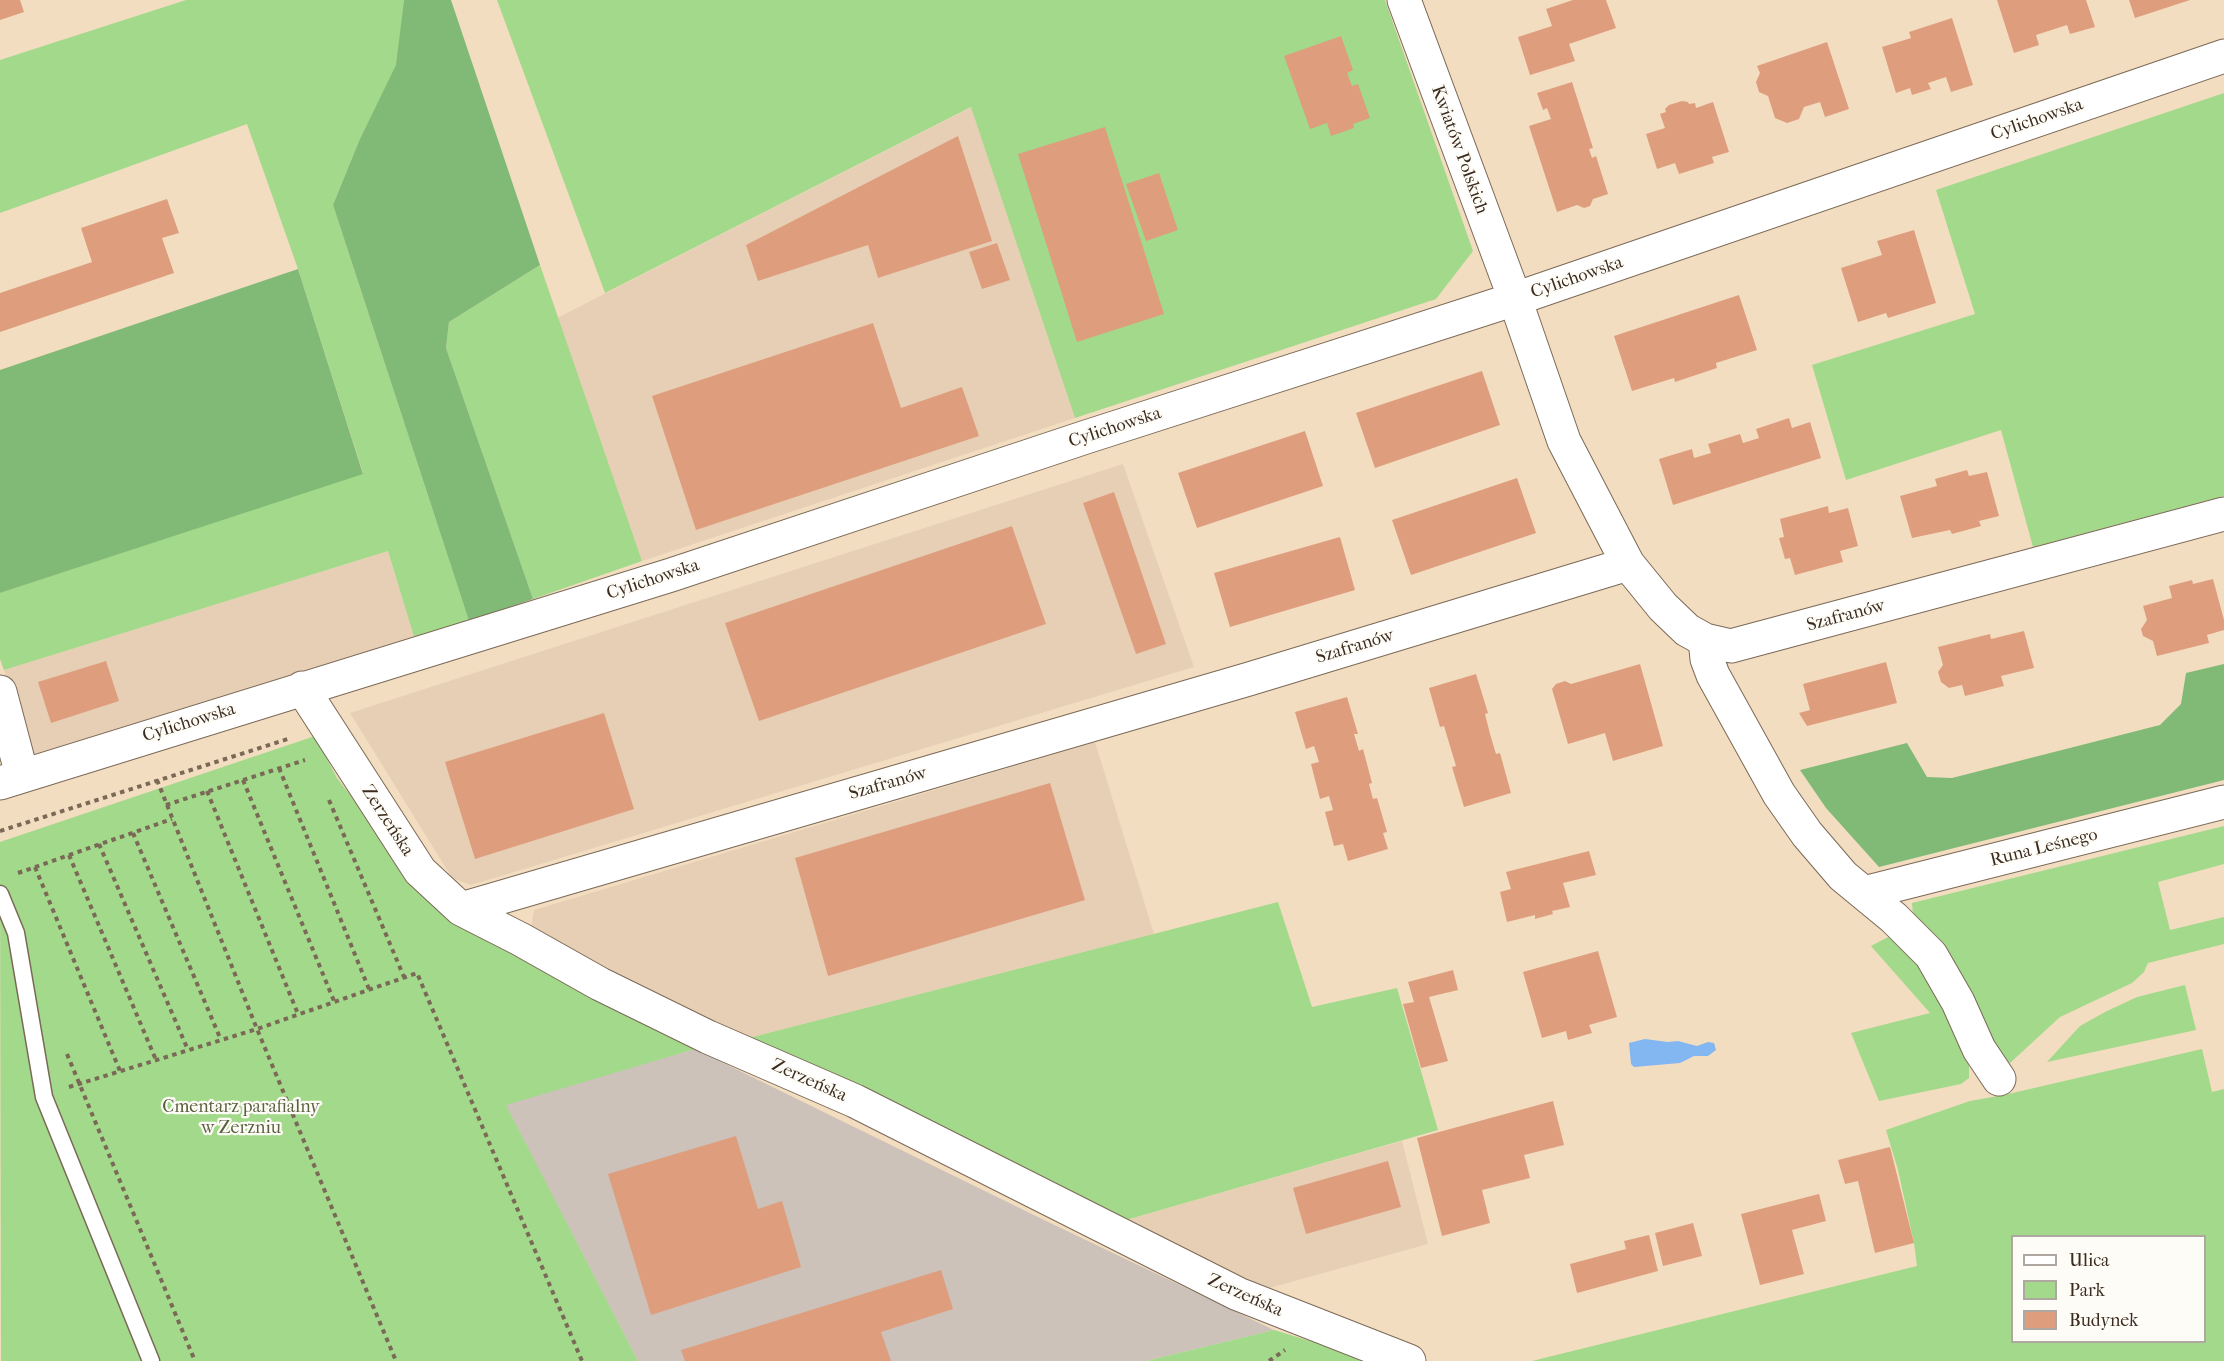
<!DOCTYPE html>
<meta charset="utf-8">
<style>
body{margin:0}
#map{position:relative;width:2224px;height:1361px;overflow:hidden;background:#f3ddc0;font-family:"IM FELL French Canon",serif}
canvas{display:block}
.legend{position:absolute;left:2011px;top:1235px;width:195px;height:108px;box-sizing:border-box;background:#fdfcf7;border:2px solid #afa8a0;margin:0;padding:8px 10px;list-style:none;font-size:18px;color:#3b2a1e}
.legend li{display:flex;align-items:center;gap:12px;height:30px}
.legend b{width:30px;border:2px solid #afa8a0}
</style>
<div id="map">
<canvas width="2224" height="1361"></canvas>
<ul class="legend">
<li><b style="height:8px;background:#fff"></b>Ulica</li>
<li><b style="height:16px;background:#a2d98a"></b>Park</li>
<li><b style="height:16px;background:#de9e7e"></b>Budynek</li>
</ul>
</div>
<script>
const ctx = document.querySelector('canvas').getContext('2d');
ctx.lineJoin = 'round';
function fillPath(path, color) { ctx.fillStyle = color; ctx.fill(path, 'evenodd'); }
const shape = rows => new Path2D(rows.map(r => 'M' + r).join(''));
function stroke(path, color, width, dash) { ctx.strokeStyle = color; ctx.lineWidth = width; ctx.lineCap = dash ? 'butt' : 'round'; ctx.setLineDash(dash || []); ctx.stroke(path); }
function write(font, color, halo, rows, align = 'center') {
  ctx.font = font + ' "IM FELL French Canon",serif'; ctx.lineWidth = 4.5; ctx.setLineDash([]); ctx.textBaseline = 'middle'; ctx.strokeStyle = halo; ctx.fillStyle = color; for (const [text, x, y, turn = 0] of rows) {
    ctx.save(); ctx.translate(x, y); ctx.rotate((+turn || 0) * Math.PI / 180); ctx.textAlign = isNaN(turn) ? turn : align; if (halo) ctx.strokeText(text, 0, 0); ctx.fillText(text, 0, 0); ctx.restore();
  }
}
const built = shape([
 [972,107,1075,418,642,561,557,318],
 [1123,464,1194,667,471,885,452,878,350,713],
 [388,551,415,640,31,758,4,670],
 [1095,742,1154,934,741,1040,531,927,534,910],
 [1402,1141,1428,1244,1262,1290,1119,1222]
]);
const industrial = shape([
 [695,1049,1044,1220,1274,1330,1146,1361,638,1361,505,1104]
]);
const green = shape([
 [186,0,404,0,397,65,359,141,333,205,469,621,415,640,388,551,4,670,0,659,0,593,363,473,298,269,247,124,0,213,0,60],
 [497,0,1385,0,1473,251,1436,299,1075,418,971,107,605,293],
 [2224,93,2224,496,2033,547,2001,430,1846,480,1812,365,1975,314,1936,190],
 [540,265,642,561,533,599,446,348,449,322],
 [315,736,337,778,392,848,695,1049,506,1105,638,1361,1,1361,0,842],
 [2224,826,2224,864,2158,882,2170,930,2224,917,2224,944,2148,963,2144,972,2132,983,2060,1017,2010,1063,1997,1053,1913,916,1912,903],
 [1278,902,1312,1007,1397,988,1438,1130,1119,1222,741,1040],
 [1892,935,1917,957,1950,1010,1969,1066,1969,1078,1961,1084,1879,1101,1851,1033,1930,1013,1871,946],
 [2185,985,2196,1030,2047,1062,2080,1026,2105,1012,2137,997],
 [2202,1049,2212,1092,2224,1089,2224,1361,1532,1361,1917,1266,1914,1243,1898,1170,1886,1130,1970,1101,2004,1095],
 [2012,1236,2204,1236,2204,1342,2012,1342],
 [1274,1330,1343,1351,1363,1361,1146,1361]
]);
const forest = shape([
 [404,0,451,0,540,265,449,322,446,348,533,599,469,621,333,205,359,141,396,65],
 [298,269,363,474,0,593,0,370],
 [2224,664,2224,780,1879,867,1826,808,1800,770,1907,743,1927,777,1952,778,2160,725,2181,704,2186,673]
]);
const water = shape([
 [1645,1039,1668,1042,1678,1041,1697,1046,1708,1042,1714,1043,1716,1050,1708,1056,1694,1056,1680,1063,1634,1067,1631,1064,1629,1043]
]);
const building = shape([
 [0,0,20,0,24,12,0,20],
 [1573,0,1606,0,1616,28,1569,44,1575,61,1530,75,1518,37,1552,26,1546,9],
 [1997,0,2086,0,2095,27,2070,34,2067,25,2036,35,2039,45,2014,53],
 [2129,0,2190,0,2135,18],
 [1952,18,1973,85,1951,92,1946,77,1928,83,1931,89,1912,95,1910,88,1896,93,1882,47,1911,38,1909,32],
 [1341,36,1353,70,1347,73,1352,86,1358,84,1370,118,1353,124,1354,128,1331,136,1327,123,1310,129,1284,56],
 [1827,42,1849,109,1825,117,1820,102,1804,107,1799,119,1787,123,1775,118,1768,96,1759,92,1756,82,1760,73,1757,66],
 [1572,82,1593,148,1589,149,1592,158,1596,156,1608,194,1593,199,1590,206,1584,208,1577,205,1557,212,1529,126,1551,119,1547,108,1543,110,1537,93],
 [1682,101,1688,102,1689,104,1695,103,1696,108,1713,102,1729,152,1712,157,1714,163,1679,174,1675,163,1657,169,1646,134,1665,128,1660,114,1666,112,1665,109,1669,105],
 [1105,127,1164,314,1077,342,1018,154],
 [958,136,992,241,878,278,868,245,758,281,746,245],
 [1159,173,1178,230,1146,241,1126,184],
 [167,199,179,233,162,238,174,273,0,332,0,293,92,262,81,228],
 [1914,230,1936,303,1888,318,1886,313,1858,322,1841,268,1882,255,1877,241],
 [997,243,1010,280,982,289,969,252],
 [1739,295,1757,350,1716,363,1717,368,1675,382,1674,378,1632,391,1614,336],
 [873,323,901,408,962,387,979,436,696,530,652,396],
 [1482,371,1500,425,1375,468,1356,413],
 [1789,418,1792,428,1810,422,1821,458,1673,505,1659,459,1692,449,1694,458,1711,453,1708,444,1740,434,1743,443,1759,438,1756,429],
 [1305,431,1323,486,1197,528,1178,473],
 [1967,470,1969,476,1987,472,1999,516,1979,521,1981,526,1952,534,1950,530,1912,538,1900,496,1937,486,1935,479],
 [1517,478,1536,533,1411,575,1392,520],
 [1114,492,1166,644,1136,654,1083,503],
 [1828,506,1829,513,1848,508,1858,546,1840,551,1843,562,1795,575,1790,558,1785,559,1779,538,1784,537,1780,519],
 [1012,526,1046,624,759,721,725,623],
 [1340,537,1355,590,1230,627,1214,573],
 [2213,579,2224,620,2224,630,2207,635,2209,643,2157,656,2153,641,2143,636,2141,629,2147,620,2143,606,2172,598,2169,586,2192,580,2193,584],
 [2024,631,2034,668,2001,676,2004,686,1965,696,1962,685,1949,688,1941,682,1938,672,1943,665,1938,647,1990,634,1991,639],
 [106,661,119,701,51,723,38,682],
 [1886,662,1897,703,1807,726,1799,713,1810,710,1803,684],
 [1640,664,1663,746,1613,761,1605,733,1568,744,1552,689,1556,684,1565,681,1571,684],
 [1476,674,1488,713,1485,714,1490,734,1496,754,1500,753,1511,793,1464,807,1452,767,1456,766,1444,726,1440,727,1429,688],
 [1347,697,1358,734,1354,734,1359,751,1363,749,1372,783,1369,784,1373,799,1377,798,1387,832,1383,833,1388,849,1348,861,1343,844,1334,846,1325,812,1333,810,1329,796,1320,799,1311,764,1319,762,1314,746,1306,749,1295,712],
 [604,713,634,809,475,859,445,762],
 [1050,783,1085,900,828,976,795,858],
 [1589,851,1596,875,1563,883,1570,907,1552,911,1553,914,1535,919,1535,915,1507,922,1500,892,1511,889,1506,872],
 [1598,951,1617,1017,1589,1025,1592,1033,1568,1040,1566,1031,1542,1038,1523,972],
 [1453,970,1458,990,1429,997,1448,1061,1421,1068,1403,1004,1414,1002,1408,982],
 [1553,1101,1564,1145,1524,1155,1530,1178,1482,1190,1490,1223,1442,1236,1417,1138],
 [736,1136,758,1209,782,1201,801,1267,651,1315,608,1174],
 [1890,1147,1914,1243,1875,1253,1858,1181,1845,1184,1838,1160],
 [1388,1161,1401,1207,1306,1234,1293,1188],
 [1819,1194,1826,1221,1792,1230,1804,1274,1760,1285,1741,1214],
 [1693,1223,1702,1256,1663,1266,1655,1233],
 [1649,1235,1658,1271,1577,1293,1570,1264,1626,1249,1624,1241],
 [941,1270,953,1309,881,1332,891,1361,685,1361,681,1350]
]);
const path = shape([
 [279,768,369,989],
 [157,780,257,1029,396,1361],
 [243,780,334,1001],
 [207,791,298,1014],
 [329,800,404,977],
 [166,805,305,760],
 [0,831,291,738],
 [133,833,221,1040],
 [99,844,188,1050],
 [69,855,156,1060],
 [35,867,120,1071],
 [18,873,172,819],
 [67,1054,195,1361],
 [69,1087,257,1029,417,973,582,1361],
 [1269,1361,1285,1350]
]);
const lane = shape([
 [0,894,16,933,44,1097,151,1361]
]);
const street = shape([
 [1404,0,1515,299,1564,441,1628,564,1663,607,1687,630,1705,640,1731,646,2224,514],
 [1705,640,1707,659,1713,675,1779,794,1807,834,1843,876,1894,918,1931,955,1958,1002,1979,1049,1999,1079],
 [302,688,420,871,461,909,520,939,600,984,708,1037,855,1101,1238,1294,1409,1361],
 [0,692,22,775],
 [0,783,671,575,1086,437,1515,299,2224,56],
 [1864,893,2224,802],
 [461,909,1249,679,1628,564]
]);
const streetNames = [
 ["Cylichowska",2037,120,-19],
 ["Kwiatów Polskich",1459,150,70],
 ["Cylichowska",1577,278,-19],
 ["Cylichowska",1115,428,-18],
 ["Cylichowska",653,580,-18],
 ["Szafranów",1846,616,-15],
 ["Szafranów",1355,647,-17],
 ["Cylichowska",189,723,-17],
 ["Szafranów",888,784,-16],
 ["Zerzeńska",387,821,57],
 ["Runa Leśnego",2044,848,-14],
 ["Zerzeńska",809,1081,24],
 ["Zerzeńska",1245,1296,24]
];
const parkNames = [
 ["Cmentarz parafialny",241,1108],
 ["w Zerzniu",241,1129]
];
fillPath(built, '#e7cfb5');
fillPath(industrial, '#ccc2b9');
fillPath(green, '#a2d98a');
fillPath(forest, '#81b976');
fillPath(water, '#83b7f1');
fillPath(building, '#de9e7e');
stroke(lane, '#7b6957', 19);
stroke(street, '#7b6957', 35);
stroke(path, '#7b6957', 4, [4.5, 4.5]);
stroke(lane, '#fff', 16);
stroke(street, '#fff', 33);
write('18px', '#3b2a1e', '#fdfcf7', streetNames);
write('18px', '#5a5f3e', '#fdfcf7', parkNames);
</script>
